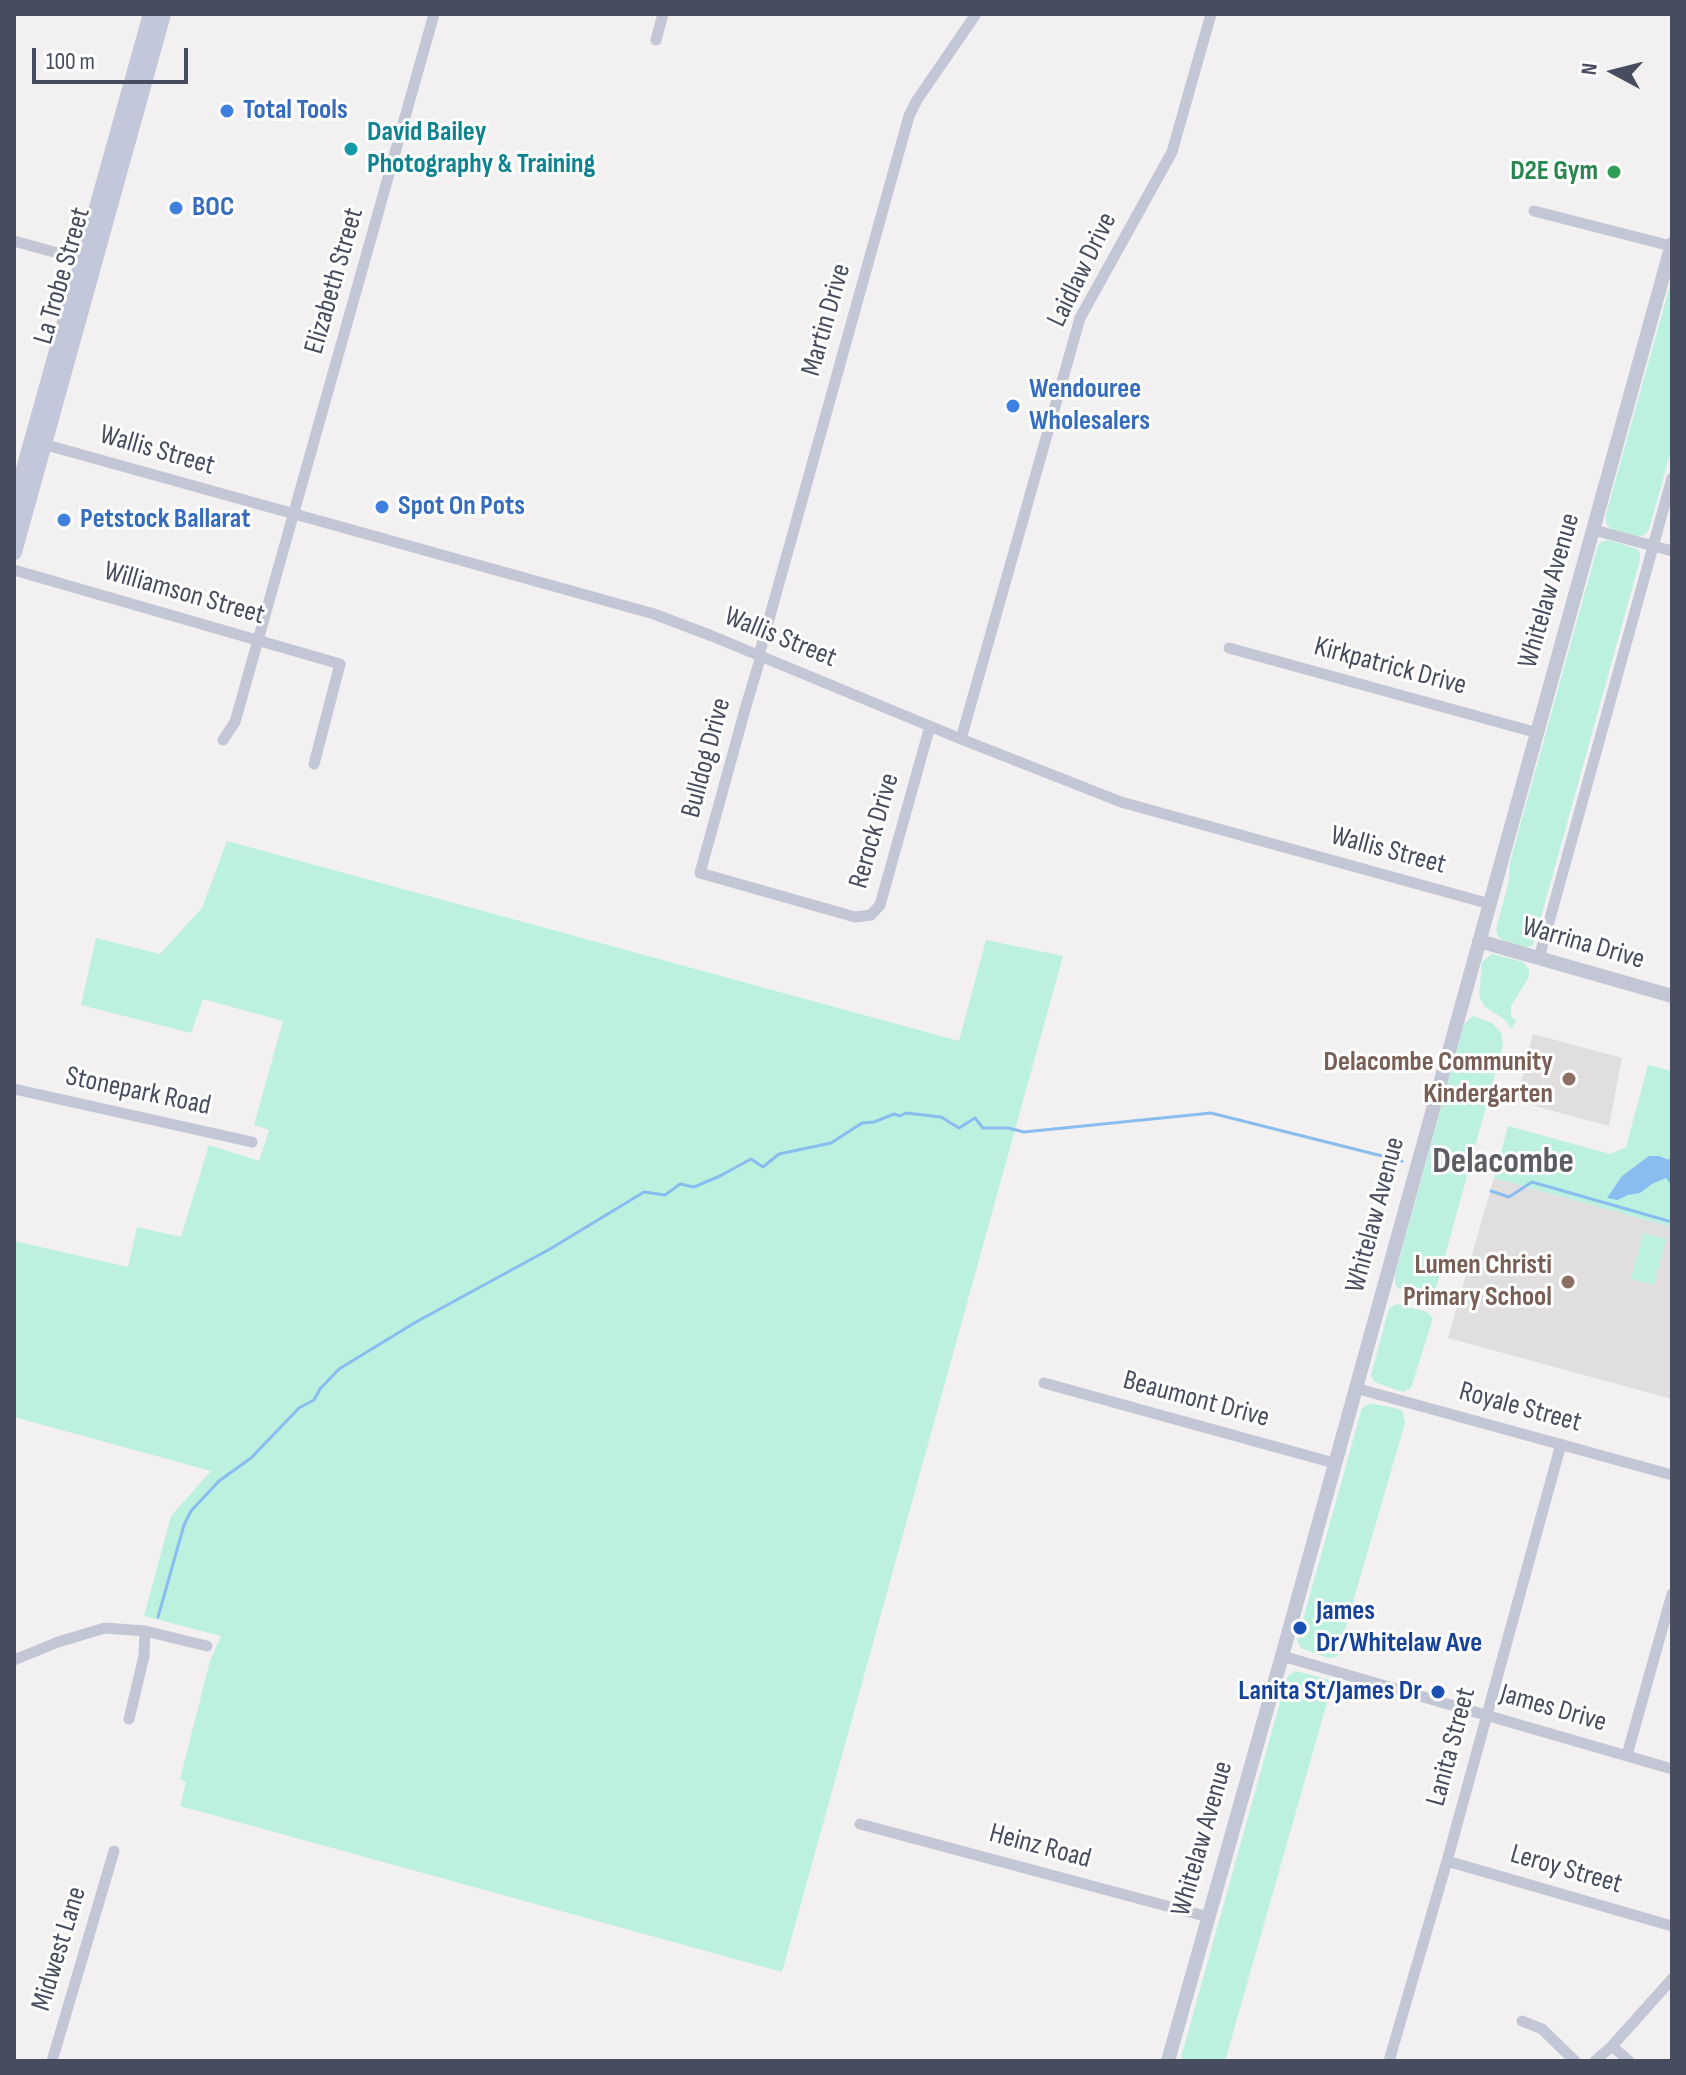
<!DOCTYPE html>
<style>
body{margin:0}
#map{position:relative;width:1686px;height:2075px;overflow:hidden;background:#f2f0f0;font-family:"Sofia Sans Condensed",sans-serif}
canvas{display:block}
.frame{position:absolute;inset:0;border:16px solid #474d5e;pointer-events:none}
.north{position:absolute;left:1574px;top:32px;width:80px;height:80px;-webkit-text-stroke:6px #fff;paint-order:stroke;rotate:277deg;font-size:22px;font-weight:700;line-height:32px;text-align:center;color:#474d5e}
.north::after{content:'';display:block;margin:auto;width:28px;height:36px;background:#474d5e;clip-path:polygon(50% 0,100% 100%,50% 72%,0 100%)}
.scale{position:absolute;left:32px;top:48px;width:156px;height:36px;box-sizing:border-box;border:4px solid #474d5e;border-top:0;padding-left:10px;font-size:24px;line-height:28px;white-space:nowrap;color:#474d5e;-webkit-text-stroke:6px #fff;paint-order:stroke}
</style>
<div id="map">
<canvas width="1686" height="2075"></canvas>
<div class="frame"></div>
<div class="north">N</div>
<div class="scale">100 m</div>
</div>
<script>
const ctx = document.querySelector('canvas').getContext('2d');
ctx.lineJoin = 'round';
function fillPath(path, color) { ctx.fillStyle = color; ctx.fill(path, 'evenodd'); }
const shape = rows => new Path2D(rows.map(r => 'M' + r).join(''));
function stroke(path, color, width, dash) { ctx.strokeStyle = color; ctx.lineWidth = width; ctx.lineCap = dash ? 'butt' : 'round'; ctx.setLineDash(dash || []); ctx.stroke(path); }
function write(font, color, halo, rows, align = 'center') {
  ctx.font = font + ' "Sofia Sans Condensed",sans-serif'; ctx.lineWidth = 6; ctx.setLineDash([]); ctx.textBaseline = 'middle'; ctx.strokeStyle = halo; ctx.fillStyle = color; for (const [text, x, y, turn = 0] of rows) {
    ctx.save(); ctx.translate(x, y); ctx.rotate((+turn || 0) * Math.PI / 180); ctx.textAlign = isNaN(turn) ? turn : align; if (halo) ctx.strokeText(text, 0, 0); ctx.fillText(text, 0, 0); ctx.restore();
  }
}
const education = shape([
 [1533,1034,1622,1058,1609,1126,1516,1101],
 [1494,1178,1672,1227,1672,1399,1448,1338]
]);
const green = shape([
 [1672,278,1672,447,1649,529,1645,535,1637,536,1611,529,1607,525,1605,518],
 [1608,540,1637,549,1640,553,1640,560,1535,939,1532,946,1525,947,1502,940,1498,936,1496,929,1509,881,1510,862,1598,545,1603,541],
 [227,841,959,1041,986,940,1063,956,782,1972,180,1806,186,1782,180,1779,210,1661,221,1636,144,1616,171,1516,211,1471,14,1417,14,1241,128,1267,137,1227,181,1237,209,1145,259,1161,269,1130,254,1125,283,1021,203,999,191,1033,81,1005,96,938,160,954,202,908],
 [1492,954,1523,962,1529,970,1529,977,1511,1006,1511,1016,1517,1022,1514,1023,1512,1029,1504,1019,1484,1006,1479,995,1482,962],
 [1473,1016,1492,1023,1501,1033,1503,1045,1437,1285,1432,1292,1425,1295,1417,1295,1397,1288,1395,1283,1395,1275,1464,1024],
 [1648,1065,1672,1071,1672,1227,1494,1178,1508,1126,1610,1154,1626,1147],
 [1643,1233,1666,1239,1654,1285,1631,1279],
 [1397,1304,1427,1312,1433,1318,1411,1388,1403,1392,1374,1382,1371,1375,1389,1308],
 [1370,1403,1402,1410,1405,1423,1337,1657,1328,1658,1301,1648,1297,1641,1362,1408],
 [1295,1671,1327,1679,1332,1685,1225,2061,1180,2061,1287,1677]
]);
const water = shape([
 [1672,1147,1672,1186,1666,1178,1652,1184,1640,1193,1628,1195,1617,1200,1607,1198,1622,1176,1649,1156,1659,1156,1669,1160]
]);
const stream = shape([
 [1491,1191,1509,1197,1532,1182,1672,1222],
 [158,1617,184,1525,191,1511,219,1481,251,1458,299,1408,314,1400,320,1389,339,1369,416,1322,550,1249,644,1192,665,1195,680,1184,694,1187,720,1176,751,1159,763,1167,779,1154,831,1143,862,1123,874,1122,894,1114,900,1116,906,1113,941,1117,959,1128,975,1118,983,1128,1008,1128,1024,1132,1211,1113,1402,1161]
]);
const minor = shape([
 [656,40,663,14],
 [1534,211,1671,246],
 [14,241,83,260],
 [43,444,654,614,712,636,961,739,1121,802,1490,904],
 [1594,530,1672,551],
 [14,570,340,664,314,764],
 [1229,648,1538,733],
 [759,655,909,116,917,100,976,14],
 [761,656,746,706,700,873,855,917,871,915,880,905,930,726],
 [961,739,1080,318,1172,152,1211,14],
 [223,740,235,722,434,14],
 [1539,958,1672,478],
 [14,1089,252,1142],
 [1044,1383,1334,1463],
 [1355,1388,1672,1475],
 [1282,1656,1672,1769],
 [14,1660,58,1642,105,1628,145,1631,207,1646],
 [129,1719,144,1656,145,1631],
 [1627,1755,1672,1594],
 [860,1824,1208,1917],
 [1447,1861,1672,1926],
 [1522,2021,1542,2029,1575,2061],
 [1612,2046,1629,2061],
 [52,2061,114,1851],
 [1389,2061,1447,1861,1561,1444],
 [1595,2061,1612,2046,1672,1979]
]);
const tertiary = shape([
 [1479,941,1672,996],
 [1168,2061,1282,1656,1672,244]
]);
const secondary = shape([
 [14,505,151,14],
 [14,552,163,14]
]);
const markers = [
 [227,111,8,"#3f7fe0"],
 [351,149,8,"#0f9aa8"],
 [1614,172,8,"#2e9e5b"],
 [176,208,8,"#3f7fe0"],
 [1013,406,8,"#3f7fe0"],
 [382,507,8,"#3f7fe0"],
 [64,520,8,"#3f7fe0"],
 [1569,1079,8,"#8d6e63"],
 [1568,1282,8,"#8d6e63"],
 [1300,1628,8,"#1a4fb4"],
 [1438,1692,8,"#1a4fb4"]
];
const shopNames = [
 ["Total Tools",243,111],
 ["BOC",192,208],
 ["Wendouree",1029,390],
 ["Wholesalers",1029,422],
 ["Spot On Pots",398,507],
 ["Petstock Ballarat",80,520]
];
const cultureNames = [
 ["David Bailey",367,133],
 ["Photography & Training",367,165]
];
const leisureNames = [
 ["D2E Gym",1598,172]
];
const streetNames = [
 ["Laidlaw Drive",1083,270,-64],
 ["La Trobe Street",63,276,-74],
 ["Elizabeth Street",335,281,-74],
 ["Martin Drive",827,320,-74],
 ["Wallis Street",157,451,16],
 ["Whitelaw Avenue",1550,591,-74],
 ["Williamson Street",184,594,16],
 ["Wallis Street",780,638,22],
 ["Kirkpatrick Drive",1390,667,15],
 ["Bulldog Drive",707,758,-75],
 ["Rerock Drive",875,831,-74],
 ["Wallis Street",1388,851,15],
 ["Warrina Drive",1583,944,16],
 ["Stonepark Road",138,1092,12],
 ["Whitelaw Avenue",1376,1215,-75],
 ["Beaumont Drive",1196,1400,15],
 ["Royale Street",1520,1408,15],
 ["James Drive",1553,1709,16],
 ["Lanita Street",1452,1747,-75],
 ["Whitelaw Avenue",1203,1839,-74],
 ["Heinz Road",1040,1847,15],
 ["Leroy Street",1566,1870,16],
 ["Midwest Lane",60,1949,-73]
];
const educationNames = [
 ["Delacombe Community",1553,1063],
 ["Kindergarten",1553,1095],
 ["Lumen Christi",1552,1266],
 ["Primary School",1552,1298]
];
const transitNames = [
 ["James",1316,1612],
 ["Dr/Whitelaw Ave",1316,1644],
 ["Lanita St/James Dr",1422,1692,"right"]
];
const districtNames = [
 ["Delacombe",1503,1163]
];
fillPath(education, '#e0dedf');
fillPath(green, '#bdf1df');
fillPath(water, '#89bdef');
stroke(stream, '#89bdef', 3);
stroke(minor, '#c3c7d5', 11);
stroke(tertiary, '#c3c7d5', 14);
stroke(secondary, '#c2c7d9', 16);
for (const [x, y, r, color] of markers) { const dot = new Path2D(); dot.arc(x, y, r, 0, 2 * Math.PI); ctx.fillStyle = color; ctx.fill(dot); stroke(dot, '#fff', 3); }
write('bold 28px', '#366cbe', '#fff', shopNames, 'left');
write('bold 28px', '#0d838f', '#fff', cultureNames, 'left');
write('bold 28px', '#27864d', '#fff', leisureNames, 'right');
write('28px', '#474d5e', '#fff', streetNames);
write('bold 28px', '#785e54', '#fff', educationNames, 'right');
write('bold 28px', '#164399', '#fff', transitNames, 'left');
write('bold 36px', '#5c5d65', '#fff', districtNames);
</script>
